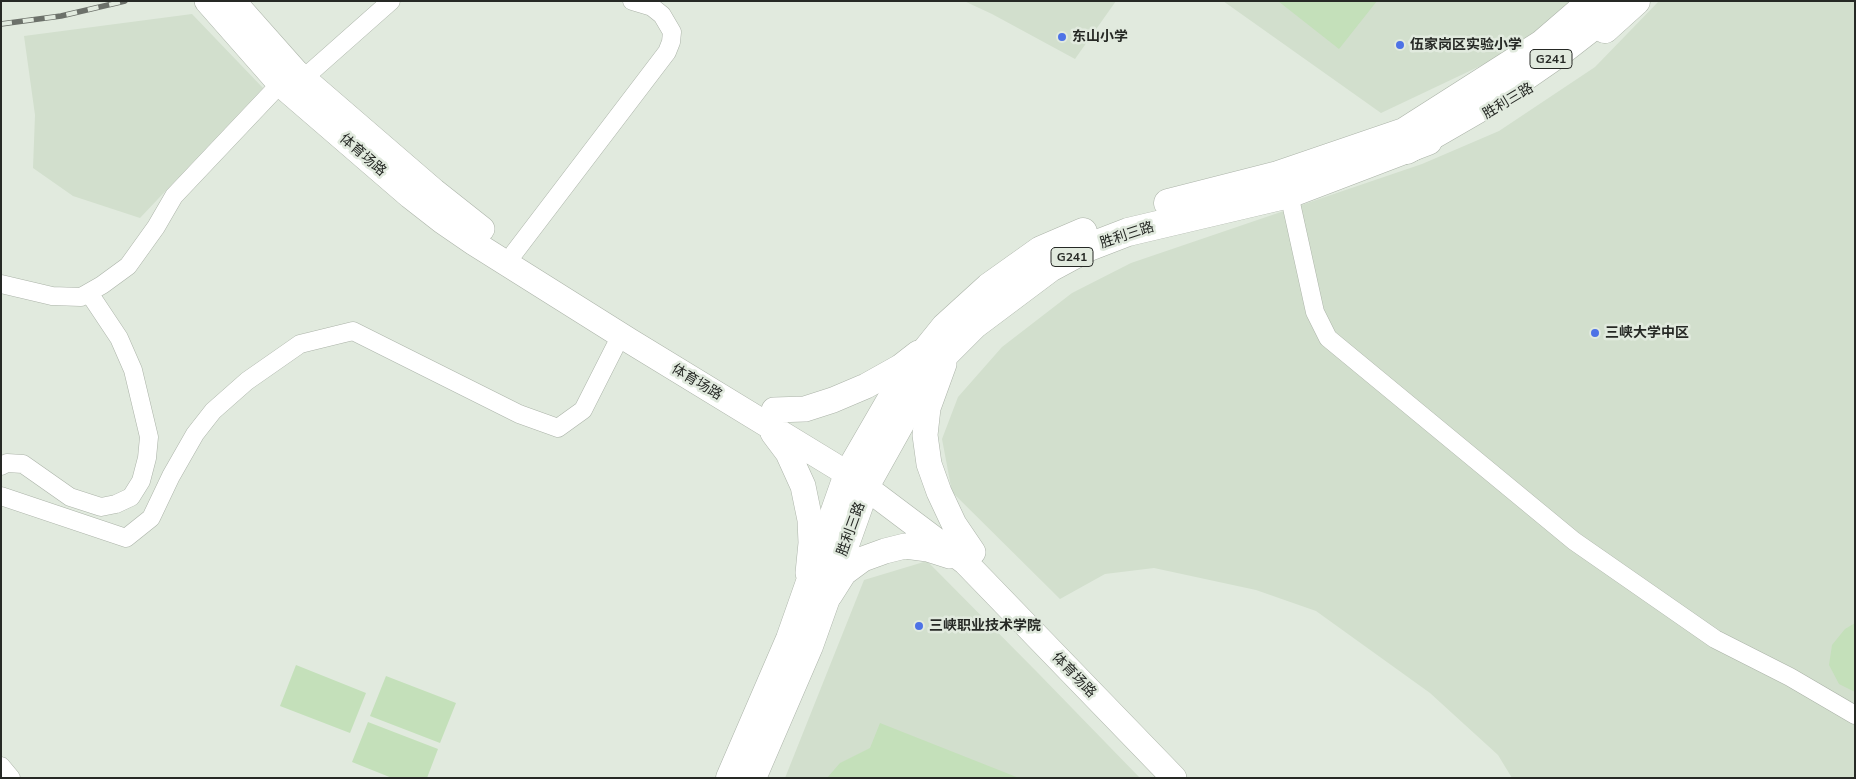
<!DOCTYPE html>
<meta charset="utf-8">
<style>
body{margin:0}
#map{position:relative;width:1856px;height:779px;overflow:hidden;background:#e1eade;font-family:Mulish,sans-serif}
canvas{display:block}
.frame{position:absolute;inset:0;border:2px solid #262925;pointer-events:none}
</style>
<div id="map">
<canvas width="1856" height="779"></canvas>
<div class="frame"></div>
</div>
<script>
const ctx = document.querySelector('canvas').getContext('2d');
ctx.lineJoin = 'round';
function fillPath(path, color) { ctx.fillStyle = color; ctx.fill(path, 'evenodd'); }
const shape = rows => new Path2D(rows.map(r => 'M' + r).join(''));
function stroke(path, color, width, dash) { ctx.strokeStyle = color; ctx.lineWidth = width; ctx.lineCap = dash ? 'butt' : 'round'; ctx.setLineDash(dash || []); ctx.stroke(path); }
function write(font, color, halo, rows, align = 'center') {
  ctx.font = font + ' Mulish,"Noto Sans SC",sans-serif'; ctx.lineWidth = 5; ctx.setLineDash([]); ctx.textBaseline = 'middle'; ctx.strokeStyle = halo; ctx.fillStyle = color; for (const [text, x, y, turn = 0] of rows) {
    ctx.save(); ctx.translate(x, y); ctx.rotate((+turn || 0) * Math.PI / 180); ctx.textAlign = isNaN(turn) ? turn : align; if (halo) ctx.strokeText(text, 0, 0); ctx.fillText(text, 0, 0); ctx.restore();
  }
}
const built = shape([
 [964,1,1116,1,1075,59,992,14],
 [1223,1,1574,1,1537,31,1495,59,1381,113],
 [1659,1,1855,1,1855,778,1512,778,1498,755,1430,693,1316,611,1256,590,1154,568,1105,574,1060,599,952,492,942,439,958,397,1002,347,1072,293,1131,263,1422,164,1499,131,1595,67],
 [192,14,263,88,140,218,73,196,33,168,35,115,24,36],
 [927,561,1038,673,1140,778,785,778,864,580]
]);
const green = shape([
 [1278,1,1377,1,1339,49],
 [1855,623,1855,692,1839,684,1829,665,1832,645,1845,629],
 [296,665,366,693,350,733,280,706],
 [386,676,456,703,440,743,370,716],
 [368,722,438,749,427,778,392,778,352,762],
 [880,723,1019,778,827,778,840,763,870,748]
]);
const street = shape([
 [304,78,391,1],
 [1289,194,1315,312,1328,338,1574,541,1715,639,1790,677,1855,715],
 [514,253,667,52,671,42,672,32,662,15,652,7,632,1],
 [1,284,52,296,81,297,102,285,128,266,156,227,174,196,280,84],
 [1,466,7,463,23,464,70,497,101,507,116,504,131,497,141,481,147,458,149,437,133,370,119,338,89,293],
 [1,496,126,538,151,518,171,476,195,434,213,411,247,381,300,344,353,331,519,414,558,428,583,410,621,335],
 [1,766,11,778]
]);
const secondary = shape([
 [207,1,280,84,410,196,442,221,474,243,630,341,848,474,965,562,1174,778],
 [233,1,296,72,434,191,482,229],
 [944,364,928,408,925,435,929,464,939,492,954,524,973,552],
 [774,410,805,409,833,400,866,386,900,367,918,353],
 [773,433,788,453,803,486,810,520,811,543,808,573],
 [830,595,844,573,863,559,885,551,905,546,928,549,950,556]
]);
const primary = shape([
 [1605,29,1636,1],
 [1168,203,1278,175,1404,132,1542,44,1592,1],
 [730,778,790,639,848,474,903,379,945,327,989,287,1041,250,1083,232],
 [752,778,809,646,867,483,919,390,943,356,974,325,1050,268,1089,247,1128,232,1289,194,1428,141]
]);
const highway = shape([
 [1407,150,1478,109,1556,55,1592,27,1619,1]
]);
const rail = shape([
 [1,24,61,16,125,1]
]);
const markers = [
 [1062,37,5,"#4d72e6"],
 [1400,45,5,"#4d72e6"],
 [1595,333,5,"#4d72e6"],
 [919,626,5,"#4d72e6"]
];
const shields = [
 [1551,59,42],
 [1072,257,42]
];
const shieldNames = [
 ["G241",1551,59],
 ["G241",1072,257]
];
const poiNames = [
 ["东山小学",1072,37],
 ["伍家岗区实验小学",1410,45],
 ["三峡大学中区",1605,333],
 ["三峡职业技术学院",929,626]
];
const streetNames = [
 ["胜利三路",1508,101,-31],
 ["体育场路",363,155,41],
 ["胜利三路",1127,235,-18],
 ["体育场路",697,382,31],
 ["胜利三路",851,529,-70],
 ["体育场路",1074,675,46]
];
fillPath(built, '#d2dfcd');
fillPath(green, '#c4e0ba');
stroke(street, '#abb3a8', 19);
stroke(secondary, '#abb3a8', 26);
stroke(primary, '#abb3a8', 29);
stroke(highway, '#abb3a8', 29);
stroke(street, '#fff', 18);
stroke(secondary, '#fff', 25);
stroke(primary, '#fff', 28);
stroke(highway, '#fff', 28);
stroke(rail, '#6c716a', 5.5);
stroke(rail, '#e1eade', 4, [11]);
for (const [x, y, r, color] of markers) { const dot = new Path2D(); dot.arc(x, y, r, 0, 2 * Math.PI); ctx.fillStyle = color; ctx.fill(dot); stroke(dot, '#e1eade', 2); }
for (const [x, y, w] of shields) { const box = new Path2D(); box.roundRect(x - w / 2, y - 9.5, w, 19, 4); ctx.fillStyle = '#e1eade'; ctx.fill(box); stroke(box, '#262925', 1); }
write('bold 12px', '#262925', null, shieldNames);
write('bold 14px', '#262925', '#e1eade', poiNames, 'left');
write('14px', '#262925', '#e1eade', streetNames);
</script>
